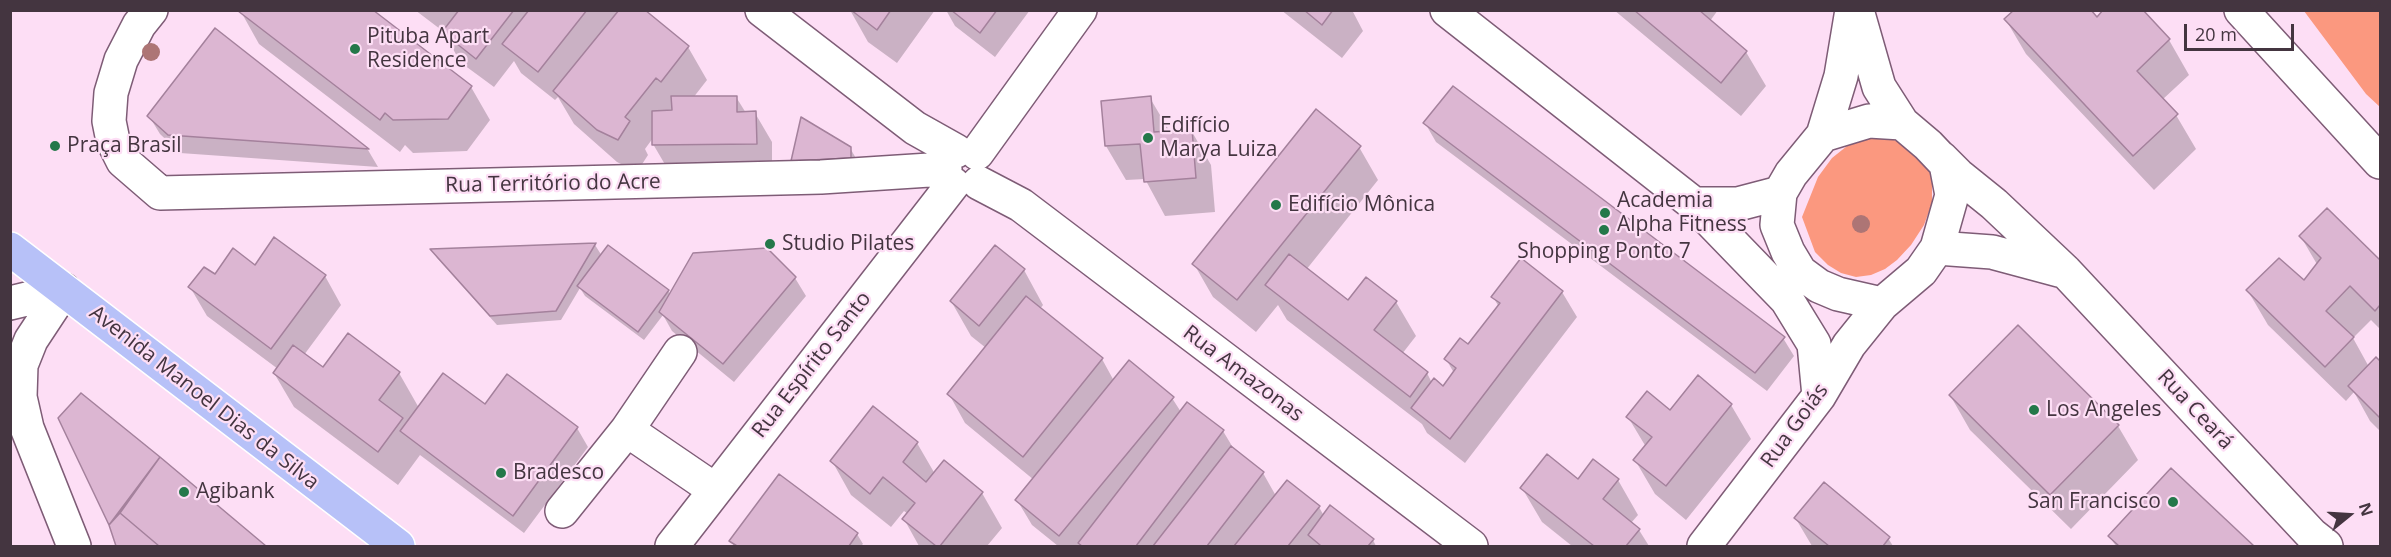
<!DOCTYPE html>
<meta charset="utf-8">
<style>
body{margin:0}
#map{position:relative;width:2391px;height:557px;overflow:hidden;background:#fddef5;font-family:"Open Sans",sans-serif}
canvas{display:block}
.frame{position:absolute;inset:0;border:12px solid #443540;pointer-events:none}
.north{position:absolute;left:2319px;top:485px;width:60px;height:60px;-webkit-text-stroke:4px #fddef5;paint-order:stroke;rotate:72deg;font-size:16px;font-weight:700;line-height:24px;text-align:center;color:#443540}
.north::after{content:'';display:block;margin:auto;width:21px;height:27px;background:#443540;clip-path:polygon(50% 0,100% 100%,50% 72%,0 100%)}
.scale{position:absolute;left:2184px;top:24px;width:110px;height:27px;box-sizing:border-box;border:3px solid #443540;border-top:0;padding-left:8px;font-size:18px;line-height:21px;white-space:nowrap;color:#443540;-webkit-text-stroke:4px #fddef5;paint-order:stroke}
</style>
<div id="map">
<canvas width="2391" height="557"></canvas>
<div class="frame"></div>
<div class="north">N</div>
<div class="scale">20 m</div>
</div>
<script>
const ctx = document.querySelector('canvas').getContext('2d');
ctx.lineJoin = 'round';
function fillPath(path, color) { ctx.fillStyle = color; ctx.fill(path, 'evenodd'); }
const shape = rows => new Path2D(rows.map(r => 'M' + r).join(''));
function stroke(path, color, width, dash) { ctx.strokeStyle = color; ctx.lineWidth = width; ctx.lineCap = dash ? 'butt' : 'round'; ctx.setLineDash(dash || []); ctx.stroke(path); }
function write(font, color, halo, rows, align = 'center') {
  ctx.font = font + ' "Open Sans",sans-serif'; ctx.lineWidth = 4.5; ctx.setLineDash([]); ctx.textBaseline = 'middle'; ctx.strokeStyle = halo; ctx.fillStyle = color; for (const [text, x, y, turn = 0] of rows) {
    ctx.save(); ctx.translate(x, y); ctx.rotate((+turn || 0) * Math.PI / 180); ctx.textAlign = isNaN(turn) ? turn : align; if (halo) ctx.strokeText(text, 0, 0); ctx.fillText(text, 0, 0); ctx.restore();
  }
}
const green = shape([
 [2304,11,2380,11,2380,107,2366,94],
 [1872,137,1900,141,1918,150,1932,175,1932,203,1924,225,1911,245,1897,260,1885,269,1871,275,1856,277,1841,273,1828,265,1815,252,1802,217,1818,177,1832,158,1847,146]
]);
const shadow = shape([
 [240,10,370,10,471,87,490,120,467,151,413,153,405,145,400,152,259,44],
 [415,10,643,10,688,47,707,80,693,98,736,97,746,113,755,113,772,142,772,172,670,173,653,144,653,138,645,149,648,155,637,172,617,162,574,124,558,97,555,100,521,73,514,61,494,87,460,62,444,32],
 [850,10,935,10,897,63,868,42],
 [946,10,1030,10,995,57,955,26],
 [1281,10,1352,10,1363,31,1342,58],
 [1614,10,1718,10,1710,21,1746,52,1766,86,1741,116],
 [2141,10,2169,40,2189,75,2162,100,2176,115,2196,149,2154,190,2026,54,2006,20,2097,19],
 [215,30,368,150,378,167,180,153,160,134,149,116],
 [1150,98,1170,132,1191,130,1211,165,1215,212,1165,216,1145,179,1126,180,1106,146,1102,102],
 [1425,123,1783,338,1794,356,1767,391,1436,142],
 [1359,147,1378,180,1306,270,1348,302,1396,302,1416,336,1402,354,1427,373,1432,383,1443,388,1454,373,1446,359,1468,346,1499,307,1493,297,1521,260,1562,292,1577,317,1465,463,1427,433,1422,424,1287,320,1278,305,1256,332,1213,297,1194,264],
 [850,148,861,167,803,179,793,161],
 [2327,210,2380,262,2380,329,2371,320,2353,338,2369,367,2376,359,2380,364,2380,431,2370,421,2354,392,2346,401,2268,325,2248,291,2304,282,2318,266,2301,237],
 [595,245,602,256,668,291,671,296,795,278,806,296,734,382,672,331,663,315,644,340,585,296,580,288,561,320,497,325,437,258,432,250],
 [255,267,325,276,341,305,304,355,323,369,349,335,399,373,419,408,485,406,508,376,577,428,588,447,524,533,420,455,398,485,294,407,274,373,278,369,207,316,190,287,215,276],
 [1024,270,1043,305,1040,309,1102,359,1114,381,1172,398,1181,412,1187,404,1223,431,1235,451,1263,473,1276,496,1319,507,1324,516,1373,540,1376,546,1058,546,1032,525,1017,500,1034,480,965,423,949,394,986,348,971,336,951,301],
 [1950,395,2118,426,2138,460,2071,529,1970,430],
 [1731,405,1751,439,1686,520,1655,494,1635,460,1646,447,1628,417],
 [874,408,917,443,935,474,982,493,1002,528,987,546,919,546,904,519,908,514,904,511,891,527,851,495,832,461],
 [60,418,159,459,264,546,118,546,110,525],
 [2171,470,2252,546,2116,546,2109,536],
 [779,476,857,534,863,544,861,546,734,546,731,541],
 [1618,480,1638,515,1631,523,1639,530,1649,546,1572,546,1542,522,1522,488,1578,481],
 [1796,519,1888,538,1893,546,1812,546]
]);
const building = shape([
 [373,10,472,86,448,119,393,120,385,113,380,120,238,11,373,10],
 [459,10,514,10,476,59,442,32,459,10],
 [529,10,587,10,538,72,502,44,529,10],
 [619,10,645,10,689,46,661,82,656,78,625,117,630,121,618,140,597,130,553,91,619,10],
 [851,10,891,10,877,30,851,10],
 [951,10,997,10,980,33,951,10],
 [1304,10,1333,10,1322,25,1304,10],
 [1634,10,1699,10,1747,51,1721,83,1634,10],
 [2014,10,2091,10,2097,17,2103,10,2143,10,2170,39,2137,71,2178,114,2133,156,2004,19,2014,10],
 [215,28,369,149,168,135,147,116,215,28],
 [1453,86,1785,337,1755,373,1423,123,1453,86],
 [671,96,737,96,737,112,756,111,757,144,652,145,652,111,672,110,671,96],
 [1151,96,1154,132,1192,129,1196,178,1144,182,1140,144,1105,146,1101,101,1151,96],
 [1316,109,1361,146,1237,300,1192,264,1316,109],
 [801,117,851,147,851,158,791,161,801,117],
 [2327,208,2380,260,2380,305,2375,311,2350,286,2326,311,2354,337,2325,367,2246,290,2279,258,2304,280,2321,258,2299,236,2327,208],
 [274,237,326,275,271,349,188,287,204,267,215,274,233,248,255,265,274,237],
 [596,243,556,311,490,316,430,249,596,243],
 [608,245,669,290,638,332,577,286,608,245],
 [995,245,1025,269,979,326,950,301,995,245],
 [767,248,796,277,723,364,659,312,693,253,767,248],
 [1289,254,1348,300,1366,277,1397,301,1374,330,1428,372,1410,397,1265,285,1289,254],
 [1521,258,1563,291,1450,439,1411,408,1434,378,1443,386,1456,368,1444,359,1460,338,1468,344,1500,303,1491,297,1521,258],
 [1026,296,1103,358,1023,457,947,394,1026,296],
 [2018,325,2119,425,2050,495,1949,395,2018,325],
 [348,333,400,372,379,400,403,418,378,452,273,373,293,345,323,367,348,333],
 [2376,357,2380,361,2380,418,2348,386,2376,357],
 [1129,360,1174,397,1059,536,1015,500,1129,360],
 [443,373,485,404,507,374,578,427,513,516,400,431,443,373],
 [1698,375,1732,404,1666,486,1633,460,1652,437,1626,417,1647,391,1670,410,1698,375],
 [81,393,160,457,109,525,58,418,81,393],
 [1187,402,1224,430,1136,546,1082,546,1078,543,1187,402],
 [873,406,918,442,903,462,926,482,944,460,983,492,940,546,936,546,902,519,915,503,883,477,870,494,830,461,873,406],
 [1231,446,1264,472,1207,546,1153,546,1231,446],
 [1547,454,1578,479,1593,459,1619,479,1603,499,1640,529,1626,546,1594,546,1520,488,1547,454],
 [160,457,266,546,159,546,120,513,160,457],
 [2171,468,2254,546,2119,546,2108,536,2171,468],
 [779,474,858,533,849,546,737,546,729,541,779,474],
 [1287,480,1320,506,1288,546,1234,546,1287,480],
 [1824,482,1890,537,1883,546,1829,546,1794,518,1824,482],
 [1330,505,1374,539,1368,546,1319,546,1320,545,1308,535,1330,505],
 [120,513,159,546,116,546,109,525,120,513]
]);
const minor = shape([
 [151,10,139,25,121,60,111,93,109,121,113,141,123,161,160,193,821,177,945,169],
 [762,10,915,128,956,151],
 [1447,10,1694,204,1787,300,1814,344,1819,396],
 [1857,10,1879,87,1902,123],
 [2241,10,2380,162],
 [1823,135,1841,76,1852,10],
 [977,153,1080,10],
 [1941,158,1958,175,1994,204,2065,271,2312,535,2326,546],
 [979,183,1021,205,1471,546],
 [1694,204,1738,204,1780,193],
 [1937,248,1992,252,2059,270],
 [64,290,31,340,21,365,20,397,27,428,74,546],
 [10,303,64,290],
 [680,352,627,430,715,490],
 [562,511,627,430],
 [672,546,953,184],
 [1704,546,1819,396,1849,345,1882,304,1921,271,1937,248,1952,195,1946,164,1928,145,1902,123,1869,121,1823,135,1791,174,1780,193,1777,225,1788,252,1800,272,1819,286,1838,294,1882,304]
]);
const major = shape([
 [10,249,398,546]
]);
const trees = [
 [151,52],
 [1861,224]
];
const markers = [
 [355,49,6,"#24784a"],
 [1148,138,6,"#24784a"],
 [55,146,6,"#24784a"],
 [1276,205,6,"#24784a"],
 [1605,213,6,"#24784a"],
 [1604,230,6,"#24784a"],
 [770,244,6,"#24784a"],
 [2034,410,6,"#24784a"],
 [501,473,6,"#24784a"],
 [184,492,6,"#24784a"],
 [2173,502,6,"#24784a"]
];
const poiNames = [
 ["Pituba Apart",367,37],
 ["Residence",367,61],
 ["Edifício",1160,126],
 ["Marya Luiza",1160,150],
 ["Praça Brasil",67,146],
 ["Academia",1617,201],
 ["Alpha Fitness",1617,225],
 ["Edifício Mônica",1288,205],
 ["Studio Pilates",782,244],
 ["Shopping Ponto 7",1604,252,"center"],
 ["Los Angeles",2046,410],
 ["Bradesco",513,473],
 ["Agibank",196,492],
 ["San Francisco",2161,502,"right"]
];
const streetNames = [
 ["Rua Território do Acre",553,184,-1],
 ["Rua Espírito Santo",812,365,-52],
 ["Rua Amazonas",1243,374,37],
 ["Avenida Manoel Dias da Silva",204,398,38],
 ["Rua Ceará",2195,410,47],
 ["Rua Goiás",1795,426,-54]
];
fillPath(green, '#fb987f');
fillPath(shadow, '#0003');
fillPath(building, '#dcb6d2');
stroke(building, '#a4819c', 1.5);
stroke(minor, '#7e5c76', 36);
stroke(major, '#fff', 36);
stroke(minor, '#fff', 33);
stroke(major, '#b7c1f8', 33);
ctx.fillStyle = '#ad7575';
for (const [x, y] of trees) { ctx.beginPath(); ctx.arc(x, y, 9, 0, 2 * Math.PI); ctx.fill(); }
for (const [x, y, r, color] of markers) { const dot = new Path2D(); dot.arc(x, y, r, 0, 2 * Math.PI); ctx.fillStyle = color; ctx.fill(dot); stroke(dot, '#fddef5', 2); }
write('21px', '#443540', '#fddef5', poiNames, 'left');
write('21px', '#443540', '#fddef5', streetNames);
</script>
